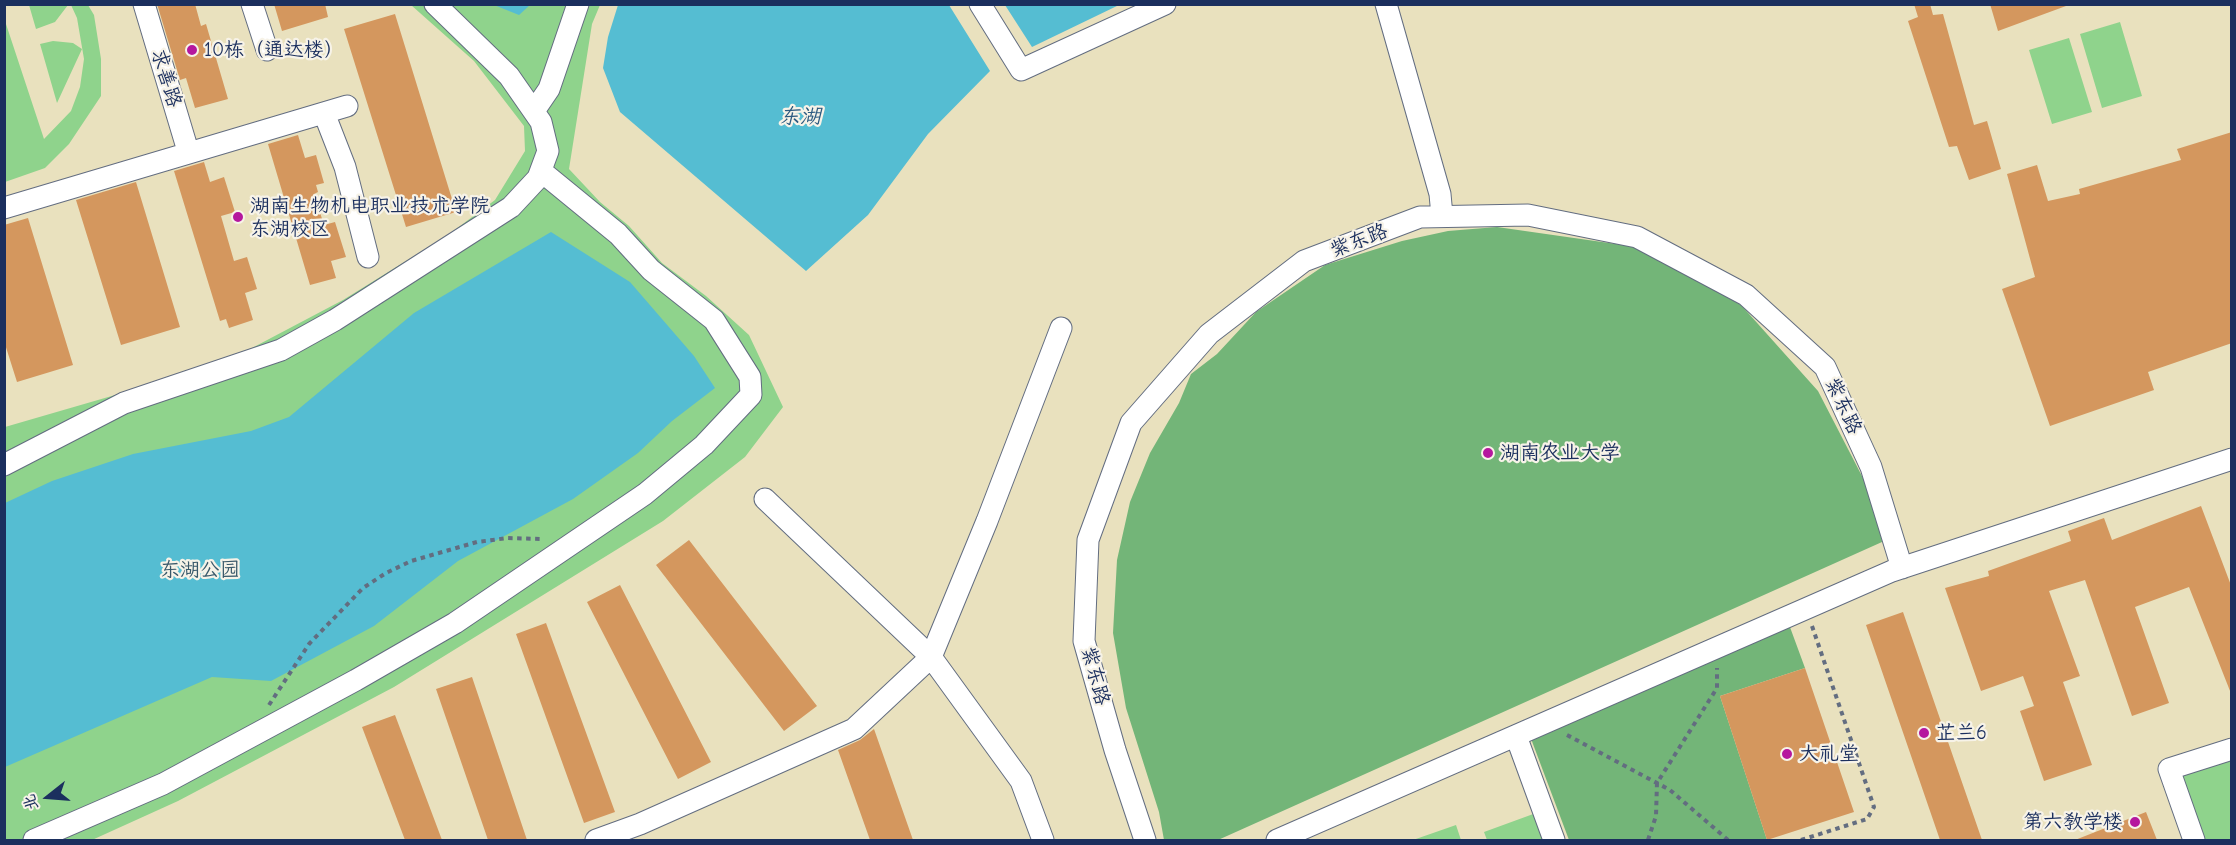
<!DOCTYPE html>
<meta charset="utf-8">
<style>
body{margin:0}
#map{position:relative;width:2236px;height:845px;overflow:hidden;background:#e9e1be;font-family:"Comic Neue","LXGW WenKai TC",sans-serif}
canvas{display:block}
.frame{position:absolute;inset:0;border:6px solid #1b2f5e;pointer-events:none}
.north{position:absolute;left:18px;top:767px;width:60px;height:60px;-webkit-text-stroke:4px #f7f3e8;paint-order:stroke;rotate:253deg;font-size:16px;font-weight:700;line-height:24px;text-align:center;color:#1b2f5e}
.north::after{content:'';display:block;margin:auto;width:21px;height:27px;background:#1b2f5e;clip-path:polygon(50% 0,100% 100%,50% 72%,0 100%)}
</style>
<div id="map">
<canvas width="2236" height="845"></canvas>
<div class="frame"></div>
<div class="north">北</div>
</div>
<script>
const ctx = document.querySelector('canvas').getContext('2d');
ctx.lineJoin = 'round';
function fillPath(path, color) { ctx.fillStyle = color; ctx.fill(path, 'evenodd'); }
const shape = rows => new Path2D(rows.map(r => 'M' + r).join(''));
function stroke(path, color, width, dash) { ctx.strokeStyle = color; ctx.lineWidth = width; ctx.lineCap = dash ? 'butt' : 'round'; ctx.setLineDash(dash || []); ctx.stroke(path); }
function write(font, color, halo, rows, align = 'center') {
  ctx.font = font + ' "Comic Neue","LXGW WenKai TC",sans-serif'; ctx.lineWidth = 4.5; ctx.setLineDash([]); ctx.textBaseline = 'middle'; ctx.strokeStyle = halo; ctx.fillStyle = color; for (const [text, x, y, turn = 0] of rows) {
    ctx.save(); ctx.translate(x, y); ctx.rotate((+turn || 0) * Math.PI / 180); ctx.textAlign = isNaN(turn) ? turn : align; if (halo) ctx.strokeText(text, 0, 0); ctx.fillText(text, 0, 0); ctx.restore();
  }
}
const green = shape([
 [29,5,67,4,68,5,55,22,36,29],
 [71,5,88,5,94,15,101,59,101,96,69,144,45,168,5,182,5,21,44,139,71,111,80,87,84,59,77,18],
 [411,5,600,5,592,24,569,169,600,202,629,226,662,263,706,296,749,335,783,407,745,457,663,521,394,687,178,801,92,840,5,840,5,427,122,393,252,348,343,300,448,235,495,200,525,151,524,126,474,61],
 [2120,22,2142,96,2102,108,2080,34],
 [2069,38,2092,112,2052,124,2029,50],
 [53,41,73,43,82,49,57,103,40,44],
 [2231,749,2231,840,2194,840,2169,769],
 [1536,813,1545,840,1487,840,1484,832],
 [1456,825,1461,840,1413,840]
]);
const forest = shape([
 [1497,227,1637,247,1741,305,1818,391,1864,480,1881,529,1882,542,1218,840,1164,840,1159,812,1126,708,1113,633,1117,560,1130,502,1150,453,1179,403,1191,374,1217,354,1256,312,1325,265,1402,241,1448,231],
 [1787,619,1805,668,1720,696,1767,840,1569,840,1530,736]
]);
const water = shape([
 [494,5,530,5,519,15],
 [949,5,990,71,928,134,868,215,806,271,620,112,603,68,608,37,618,5],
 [1005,5,1119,5,1032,47],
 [551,232,630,282,694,356,715,388,672,421,638,453,573,499,458,561,374,626,271,681,212,677,5,767,5,503,52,481,133,454,251,431,289,417,414,313]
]);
const building = shape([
 [157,4,195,4,201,26,206,24,228,99,195,108,186,78,180,80],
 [274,4,325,4,328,17,282,31],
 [1914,4,1930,4,1933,15,1943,14,1974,125,1987,121,2001,169,1969,180,1957,146,1949,147,1908,21,1918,17],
 [1990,4,2065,4,2066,6,1998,31],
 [395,14,456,212,406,227,344,29],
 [2232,132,2232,343,2148,372,2154,390,2050,426,2002,289,2035,277,2007,174,2037,165,2048,201,2080,194,2079,189,2181,160,2177,149],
 [298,135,305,158,316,155,324,183,316,185,318,192,314,194,324,225,335,222,346,257,331,261,336,278,310,285,268,144],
 [204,162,210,182,224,177,235,212,221,216,234,261,247,257,257,289,245,293,253,320,229,328,226,319,220,321,174,171],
 [136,182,180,327,121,345,76,200],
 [28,218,73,365,17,382,4,341,4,225],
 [2201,506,2232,588,2232,696,2189,587,2135,607,2169,703,2132,716,2085,580,2049,591,2080,676,2063,682,2092,765,2044,781,2020,711,2034,706,2023,676,1981,691,1945,588,1989,576,1988,571,2071,541,2068,531,2104,518,2112,540],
 [689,540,817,706,784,731,656,565],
 [620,585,711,762,678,779,587,602],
 [1903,612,1982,840,1940,840,1866,625],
 [546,623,615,812,584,823,516,634],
 [1805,668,1854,812,1767,840,1720,696],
 [472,677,527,840,488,840,436,689],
 [395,715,442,840,405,840,362,727],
 [874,729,913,840,870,840,838,750,860,740],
 [2146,812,2157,840,2075,840]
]);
const path = shape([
 [269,705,309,644,363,588,386,573,411,561,477,542,508,538,543,539],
 [1567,735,1670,790,1728,840],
 [1648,840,1656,816,1657,783,1717,688,1717,668],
 [1801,840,1867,819,1874,807,1812,626]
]);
const minor = shape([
 [144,4,188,151],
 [252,4,267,50],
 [980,4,1021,70,1165,4],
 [1386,4,1440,194,1442,216],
 [534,111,549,89,578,4],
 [324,113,345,167,368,257],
 [4,208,347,106],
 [4,465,124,403,281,350,335,320,511,207,538,178,548,151,541,122,509,76,435,4],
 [765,499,931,657,1021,781,1043,840],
 [1516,736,1554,840],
 [34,840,163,784,356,680,455,623,645,494,704,445,751,395,750,377,714,320,651,270,618,234,541,171],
 [596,840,640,824,854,729,931,657,987,521,1061,328],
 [1145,840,1115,750,1084,641,1088,540,1131,423,1209,334,1304,261,1420,217,1528,215,1637,237,1746,295,1825,367,1871,467,1902,568],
 [1277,840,1892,571,2232,459],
 [2194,840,2169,769,2232,749]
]);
const markers = [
 [192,50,6,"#b5179e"],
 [238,217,6,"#b5179e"],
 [1488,453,6,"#b5179e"],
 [1924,733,6,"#b5179e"],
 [1787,754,6,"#b5179e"],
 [2135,822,6,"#b5179e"]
];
const poiNames = [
 ["10栋（通达楼）",204,50],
 ["湖南生物机电职业技术学院",250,206],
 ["东湖校区",250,229],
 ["湖南农业大学",1500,453],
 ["芷兰6",1936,733],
 ["大礼堂",1799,754],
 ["第六教学楼",2123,822,"right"]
];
const streetNames = [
 ["求善路",166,78,73],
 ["紫东路",1359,241,-21],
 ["紫东路",1843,406,65],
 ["紫东路",1095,676,75]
];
const parkNames = [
 ["东湖公园",200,570]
];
const waterNames = [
 ["东湖",800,117]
];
fillPath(green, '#8fd38c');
fillPath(forest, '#73b578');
fillPath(water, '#55bdd2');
fillPath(building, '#d4975e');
stroke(minor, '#636d80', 23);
stroke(path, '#636d80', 4, [4.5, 4.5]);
stroke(minor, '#fff', 21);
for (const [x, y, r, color] of markers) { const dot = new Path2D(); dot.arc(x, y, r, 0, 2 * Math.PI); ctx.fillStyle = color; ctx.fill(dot); stroke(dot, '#f7f3e8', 2); }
write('20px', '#1b2f5e', '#f7f3e8', poiNames, 'left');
write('20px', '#1b2f5e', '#f7f3e8', streetNames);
write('20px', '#38586a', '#f7f3e8', parkNames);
write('italic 21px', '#2c5a81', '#f7f3e8', waterNames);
</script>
